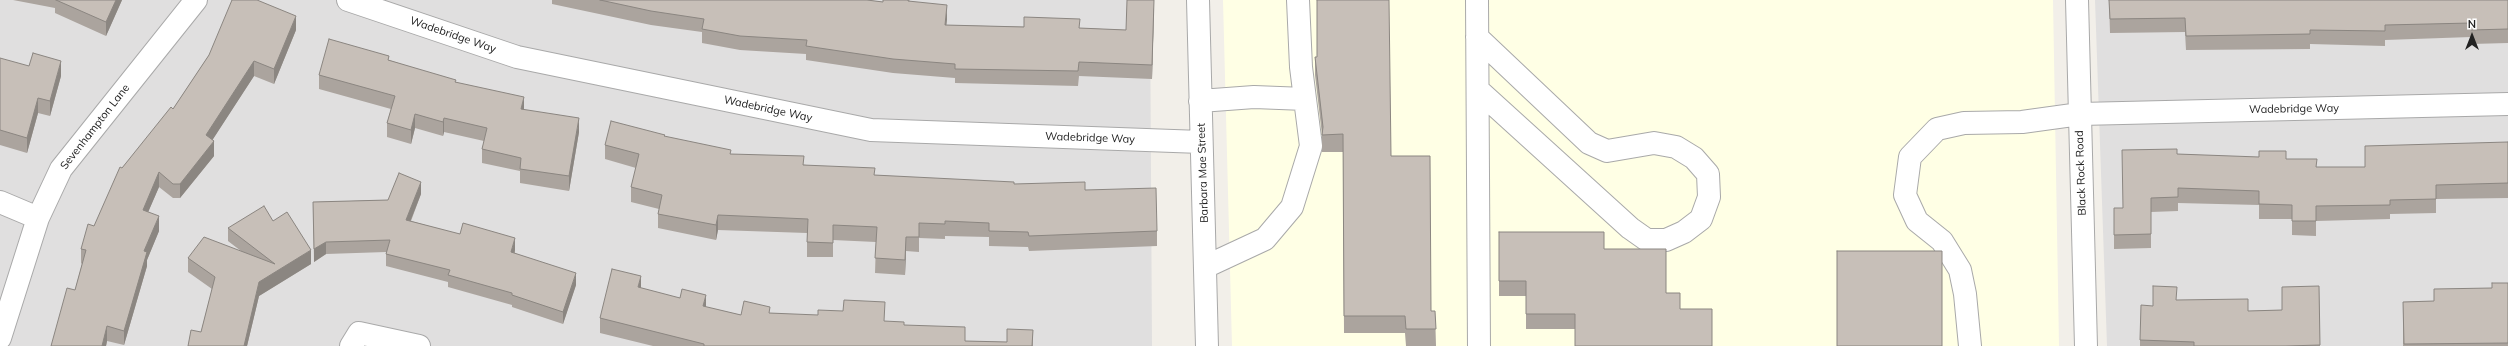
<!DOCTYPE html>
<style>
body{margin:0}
#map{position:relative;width:2508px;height:346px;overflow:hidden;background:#f2efe9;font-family:Mulish,sans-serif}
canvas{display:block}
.north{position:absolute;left:2452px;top:16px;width:40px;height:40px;-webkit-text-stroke:3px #fff;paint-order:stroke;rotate:0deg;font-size:11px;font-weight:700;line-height:16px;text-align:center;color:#222}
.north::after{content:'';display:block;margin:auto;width:14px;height:18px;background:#222;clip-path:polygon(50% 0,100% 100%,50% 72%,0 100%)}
</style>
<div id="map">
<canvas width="2508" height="346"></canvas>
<div class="north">N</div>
</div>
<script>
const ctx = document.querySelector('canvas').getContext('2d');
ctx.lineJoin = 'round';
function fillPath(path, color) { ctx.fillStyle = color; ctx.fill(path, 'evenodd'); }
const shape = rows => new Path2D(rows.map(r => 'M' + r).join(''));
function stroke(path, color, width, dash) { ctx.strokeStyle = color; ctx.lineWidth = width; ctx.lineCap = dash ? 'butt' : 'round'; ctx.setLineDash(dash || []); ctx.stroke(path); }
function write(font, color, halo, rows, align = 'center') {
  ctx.font = font + ' Mulish,sans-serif'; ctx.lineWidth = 3; ctx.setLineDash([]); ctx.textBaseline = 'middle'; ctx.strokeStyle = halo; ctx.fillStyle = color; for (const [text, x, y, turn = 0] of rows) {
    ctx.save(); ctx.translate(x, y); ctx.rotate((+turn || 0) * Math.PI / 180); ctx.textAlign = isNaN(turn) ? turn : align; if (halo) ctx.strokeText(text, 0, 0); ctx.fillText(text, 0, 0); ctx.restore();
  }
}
const residential = shape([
 [0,0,1150,0,1152,346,0,346],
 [2095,0,2508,0,2508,346,2107,346]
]);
const education = shape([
 [1223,0,2053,0,2059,346,1232,346]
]);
const minor = shape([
 [348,0,517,57,871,130,1201,142],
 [1198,0,1207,346],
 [1298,0,1301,67,1305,99],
 [1477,0,1479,346],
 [2077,0,2086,346],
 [1477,37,1589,143,1607,151,1654,143,1676,147,1694,158,1708,174,1709,197,1701,219,1684,232,1666,240,1647,240,1630,228,1478,90],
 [1200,101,1254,97,1305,99,1311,146,1292,207,1265,239,1207,266],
 [0,202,38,218],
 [0,338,38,218,61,169,196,0],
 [351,346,359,333,419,346],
 [1970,346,1965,294,1960,270,1942,241,1917,221,1905,195,1910,157,1937,129,1964,123,2022,122,2080,114,2508,104]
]);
const wall = shape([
 [13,0,122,0,106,36,55,13,55,8],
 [552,0,867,0,883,2,883,0,910,0,909,1,947,19,946,25,1080,28,1126,30,1154,8,1152,79,1079,76,1078,86,955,83,955,78,893,73,806,60,806,54,740,50,702,43,702,32,651,25,552,4],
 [2109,0,2508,0,2508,43,2471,44,2471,37,2385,40,2385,46,2310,44,2310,49,2186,50,2185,32,2110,33],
 [296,30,274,84,254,76,212,140,214,156,180,198,173,198,159,187,148,212,159,231,147,260,147,266,124,345,107,341,106,346,51,346,75,290,82,264,81,263,81,249,94,226,122,168,173,109,209,55],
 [1315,57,1391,156,1431,311,1435,311,1436,346,1406,346,1405,333,1344,333,1343,152,1322,152,1322,135,1315,75],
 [0,59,61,76,50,116,38,113,27,153,0,145],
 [389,60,456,82,579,132,569,191,520,183,520,171,482,163,482,149,484,141,444,132,443,136,415,128,411,144,387,137,387,123,391,109,319,89,319,75],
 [665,137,731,154,875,175,1014,184,1085,190,1157,231,1157,246,1029,251,1028,247,989,246,989,237,945,236,945,239,919,238,919,252,906,251,905,275,875,273,876,242,833,240,833,257,807,257,807,233,718,230,716,240,658,228,658,214,659,209,631,202,631,187,636,168,605,159,605,145],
 [2508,142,2508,198,2436,199,2436,213,2390,214,2390,219,2316,221,2316,236,2292,235,2292,219,2259,219,2259,205,2178,203,2178,211,2151,212,2151,248,2114,249,2114,208,2123,208,2177,154,2286,159,2317,167,2365,167],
 [421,194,411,221,515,250,515,253,576,285,563,324,512,307,512,305,448,287,448,282,386,266,386,252,326,254,314,262,313,202,388,200],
 [273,221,311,264,259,296,247,346,188,346,201,332,212,289,188,272,188,258,241,251,228,241,228,228],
 [1499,232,1604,232,1575,329,1526,329,1526,296,1499,296],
 [2508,283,2508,346,2403,346,2403,302,2434,301,2492,288],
 [2319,286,2320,346,2140,346,2140,340,2177,300,2248,311,2282,310],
 [641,288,706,307,741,315,770,313,884,321,904,325,965,341,1007,342,1033,330,1033,346,653,346,600,333,600,318]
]);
const shadedWall = shape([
 [116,0,122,0,106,36,106,22],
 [1154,0,1154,8,1152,79,1152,65],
 [947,5,947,19,945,39,945,25],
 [296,16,296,30,274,84,274,69],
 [61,61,61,76,50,116,50,101],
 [254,61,254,76,206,150,206,135],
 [524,97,524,111,521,109],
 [38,98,38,113,27,153,27,138],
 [415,114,415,128,411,144,411,130],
 [444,118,444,132,443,136,443,122],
 [579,118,579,132,569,191,569,176],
 [214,141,214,156,180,198,180,184],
 [159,172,159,187,143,224,143,210],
 [421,182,421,194,406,232,406,220],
 [718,215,718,230,716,240,716,225],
 [159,216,159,231,147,260,147,266,124,345,124,331,144,251],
 [906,237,906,251,905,275,905,260],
 [515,238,515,250,511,264,511,252],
 [326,242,326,254,314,262,314,249],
 [311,250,311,264,259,296,247,346,244,346,259,282],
 [576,273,576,285,563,324,563,312],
 [641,276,641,290,638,287],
 [706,295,706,309,703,306],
 [107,326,107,341,106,346,102,346]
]);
const building = shape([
 [56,0,116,0,106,22,56,0],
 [232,0,257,0,296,16,274,69,254,61,206,135,214,141,180,184,173,184,159,172,143,210,159,216,144,251,147,252,124,331,107,326,102,346,51,346,67,288,75,290,86,250,81,249,88,224,94,226,120,167,122,168,171,107,173,109,209,55,232,0],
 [600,0,867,0,883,2,883,0,908,0,908,1,947,5,945,25,1024,27,1024,17,1080,19,1079,28,1126,30,1127,0,1154,0,1152,65,1079,62,1078,71,955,69,955,64,893,59,806,46,807,40,740,36,702,29,704,19,651,11,600,0],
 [1317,0,1389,0,1391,156,1430,156,1431,311,1435,311,1436,329,1406,329,1405,316,1344,316,1343,134,1322,135,1323,127,1315,57,1317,57,1317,0],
 [2109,0,2508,0,2508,29,2471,30,2471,23,2385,25,2385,31,2310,30,2310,34,2186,36,2185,18,2110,19,2109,0],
 [329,39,389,56,388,60,456,80,455,82,524,97,521,109,579,118,569,176,520,169,521,158,482,149,487,128,444,118,443,122,415,114,411,130,387,123,395,96,319,75,329,39],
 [33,53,61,61,50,101,38,98,27,138,0,130,0,58,29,66,33,53],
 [611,121,665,135,664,136,731,150,730,154,804,156,803,165,875,168,874,175,1014,182,1014,184,1085,182,1085,190,1156,188,1157,231,1029,236,1028,232,989,231,989,223,945,221,945,224,919,223,919,237,906,237,905,260,875,258,877,227,833,225,833,243,807,242,808,219,718,215,716,225,658,214,662,195,631,187,639,154,605,145,611,121],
 [2508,142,2508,183,2436,185,2436,199,2390,200,2390,205,2316,206,2316,221,2292,221,2292,205,2259,204,2259,191,2178,188,2178,197,2151,198,2151,234,2114,235,2114,208,2123,208,2122,150,2177,149,2177,154,2259,157,2259,151,2286,151,2286,159,2317,159,2316,167,2365,167,2365,146,2508,142],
 [399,173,421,182,406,220,460,234,463,223,515,238,511,252,576,273,563,312,512,295,512,293,448,275,450,270,386,254,390,240,326,242,314,249,313,202,388,200,399,173],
 [264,206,273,221,287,212,311,250,259,282,244,346,188,346,191,330,201,332,215,277,188,258,204,237,275,264,228,228,264,206],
 [1499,232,1604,232,1604,249,1666,249,1666,293,1680,293,1680,309,1712,309,1712,346,1575,346,1575,314,1526,314,1526,281,1499,281,1499,232],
 [1837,251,1942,251,1942,346,1837,346,1837,251],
 [612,269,641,276,638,287,680,298,682,289,706,295,703,306,741,315,744,301,770,307,769,313,818,315,818,310,843,311,844,300,885,302,884,321,904,322,904,325,965,327,965,341,1007,342,1007,329,1033,330,1032,346,704,346,704,344,600,318,612,269],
 [2492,283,2508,283,2508,343,2404,344,2403,302,2434,301,2434,289,2492,288,2492,283],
 [2153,286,2177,287,2176,300,2248,299,2248,311,2282,310,2282,287,2319,286,2320,345,2286,346,2194,346,2194,342,2140,340,2141,305,2153,306,2153,286]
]);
const streetNames = [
 ["Wadebridge Way",453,35,19],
 ["Wadebridge Way",768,109,12],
 ["Wadebridge Way",2294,109,-1],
 ["Sevenhampton Lane",95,127,-52],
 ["Wadebridge Way",1090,138,2],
 ["Barbara Mae Street",1203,173,-92],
 ["Black Rock Road",2081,173,-92]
];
fillPath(residential, '#e0dfdf');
fillPath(education, '#ffffe5');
stroke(minor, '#a9a9a9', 24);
stroke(minor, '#fff', 22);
fillPath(wall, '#aba49e');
fillPath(shadedWall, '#8b8681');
fillPath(building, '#c7bfb8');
stroke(building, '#8b8681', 1);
write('11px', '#222', '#fff', streetNames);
</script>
